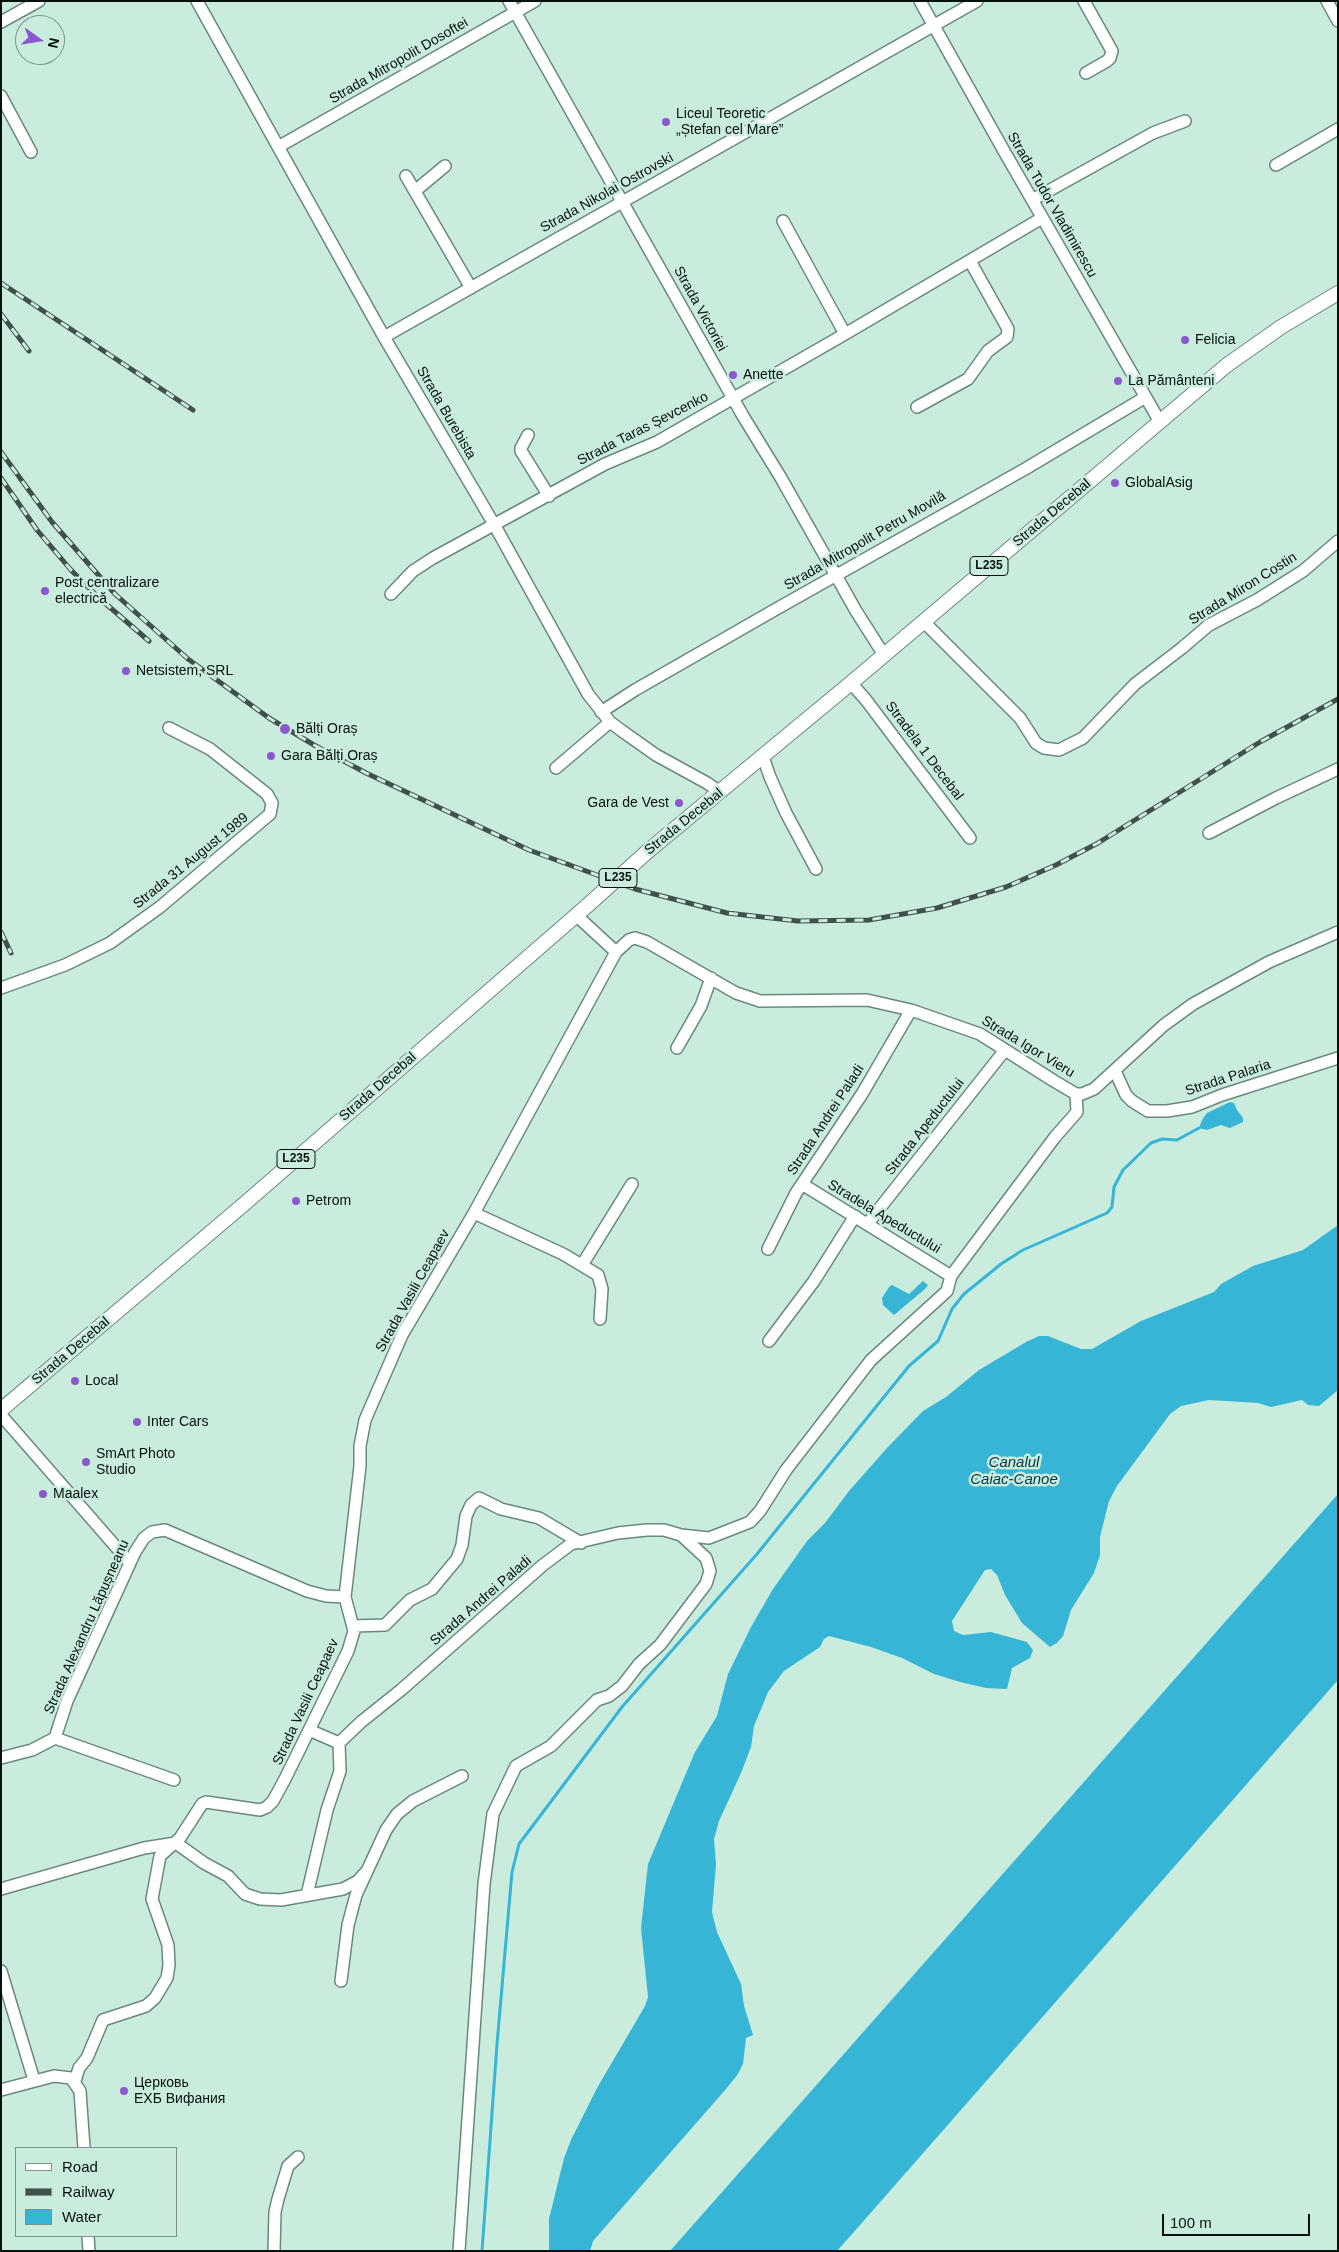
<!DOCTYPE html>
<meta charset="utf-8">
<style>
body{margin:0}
#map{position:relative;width:1339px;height:2252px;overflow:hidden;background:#caecdd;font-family:Arial,sans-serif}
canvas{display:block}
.frame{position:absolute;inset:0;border:2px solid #05110c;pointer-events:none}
.legend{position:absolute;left:15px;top:2147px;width:162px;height:90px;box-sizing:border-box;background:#caecdd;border:1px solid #7b9489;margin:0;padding:6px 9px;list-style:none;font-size:15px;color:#05110c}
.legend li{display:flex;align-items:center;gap:10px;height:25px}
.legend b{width:25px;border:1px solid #7b9489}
.north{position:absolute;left:15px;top:15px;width:50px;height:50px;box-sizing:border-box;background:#caecdd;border:1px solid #7b9489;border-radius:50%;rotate:103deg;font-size:14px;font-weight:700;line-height:20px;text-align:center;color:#05110c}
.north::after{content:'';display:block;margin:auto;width:18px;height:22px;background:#8c58d0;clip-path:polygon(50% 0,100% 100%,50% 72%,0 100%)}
.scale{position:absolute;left:1162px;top:2214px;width:148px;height:22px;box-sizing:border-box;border:2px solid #05110c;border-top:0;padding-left:6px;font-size:15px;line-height:18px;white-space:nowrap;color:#05110c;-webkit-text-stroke:4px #caecdd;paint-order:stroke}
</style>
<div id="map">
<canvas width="1339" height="2252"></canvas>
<div class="frame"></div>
<ul class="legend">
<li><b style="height:6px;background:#fff"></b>Road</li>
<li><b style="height:6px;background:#3f5149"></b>Railway</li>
<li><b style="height:14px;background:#37b5d7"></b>Water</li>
</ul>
<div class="north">N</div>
<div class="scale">100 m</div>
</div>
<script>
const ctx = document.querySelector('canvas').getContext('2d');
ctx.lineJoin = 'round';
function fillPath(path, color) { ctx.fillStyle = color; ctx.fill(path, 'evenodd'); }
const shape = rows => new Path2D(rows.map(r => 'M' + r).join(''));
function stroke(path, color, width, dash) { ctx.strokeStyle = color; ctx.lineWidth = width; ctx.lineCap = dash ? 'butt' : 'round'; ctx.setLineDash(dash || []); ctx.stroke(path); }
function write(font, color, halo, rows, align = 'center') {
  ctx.font = font + ' Arial,sans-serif'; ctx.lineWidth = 5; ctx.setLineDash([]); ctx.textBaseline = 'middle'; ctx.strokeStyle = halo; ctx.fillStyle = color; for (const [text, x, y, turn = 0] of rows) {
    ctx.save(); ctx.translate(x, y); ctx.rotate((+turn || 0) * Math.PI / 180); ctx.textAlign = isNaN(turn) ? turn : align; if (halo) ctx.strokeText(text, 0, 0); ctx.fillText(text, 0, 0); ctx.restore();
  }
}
const water = shape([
 [1230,1102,1234,1103,1237,1110,1243,1118,1243,1122,1230,1128,1221,1125,1207,1130,1199,1128,1202,1120,1207,1113],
 [1338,1225,1338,1390,1319,1406,1308,1405,1302,1400,1271,1407,1258,1403,1209,1400,1181,1406,1170,1414,1117,1486,1109,1501,1100,1537,1100,1555,1094,1573,1071,1610,1063,1636,1057,1643,1050,1647,1022,1623,1005,1595,997,1575,991,1569,985,1570,952,1621,954,1631,963,1635,991,1632,1027,1642,1033,1650,1030,1658,1012,1668,1007,1689,986,1688,960,1682,934,1674,902,1658,871,1647,829,1636,824,1639,820,1647,784,1671,768,1692,754,1726,751,1747,741,1773,719,1821,714,1839,716,1864,712,1912,717,1932,741,1984,744,2006,753,2035,746,2038,743,2064,738,2074,726,2089,593,2241,590,2251,549,2251,549,2219,564,2158,571,2140,597,2088,645,2006,648,1997,641,1928,648,1864,695,1752,717,1716,728,1674,751,1627,773,1589,807,1541,825,1523,849,1491,887,1448,923,1411,946,1397,979,1370,1026,1342,1039,1336,1048,1336,1081,1349,1092,1349,1141,1321,1214,1292,1221,1284,1253,1266,1303,1250],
 [923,1281,928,1285,925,1289,894,1315,883,1305,882,1298,889,1287,892,1285,909,1294],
 [1338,1494,1338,1680,853,2233,837,2251,670,2251]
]);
const stream = shape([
 [482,2251,497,2044,512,1872,519,1844,622,1707,757,1554,909,1366,938,1341,952,1309,964,1294,1001,1264,1023,1250,1107,1213,1112,1207,1114,1187,1123,1170,1151,1143,1162,1139,1177,1140,1199,1128]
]);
const minor = shape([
 [197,1,384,337,495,526,588,694,610,722,622,731,656,755,707,783,720,792],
 [509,1,743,416,781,478,856,611,884,655],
 [920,1,1004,151,1160,422],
 [1084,1,1112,51,1110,58,1107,61,1086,73],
 [1327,1,1338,21],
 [1,22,39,1],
 [1,96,31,152],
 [278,147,535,1],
 [1276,165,1338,129],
 [406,176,471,288],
 [415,191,445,166],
 [1032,200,1153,133,1185,121],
 [783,221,845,334],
 [384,337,977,1],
 [917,407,968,379,988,351,1007,337,1008,329,970,261],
 [528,435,521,448,521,451,549,496],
 [391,594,413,571,433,558,605,464,657,442,845,334,1042,218],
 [923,621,1020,718,1036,743,1044,748,1059,750,1083,738,1135,684,1182,648,1209,625,1257,600,1303,571,1338,541],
 [851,683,866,700,970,838],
 [601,712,635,690,778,608,1025,469,1144,398],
 [763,757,770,777,786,813,816,869],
 [556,768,610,722],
 [1209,833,1276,798,1338,769],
 [616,952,629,940,635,938,647,942,736,993,760,1001,867,1000,911,1010,980,1034,1054,1081,1076,1094,1082,1094,1094,1089,1164,1025,1193,1004,1269,962,1338,932],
 [1,988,65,965,110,943,160,907,270,814,272,803,267,794,210,749,169,728],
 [677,1048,701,1006,711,978],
 [1115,1071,1126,1095,1132,1101,1148,1111,1167,1111,1192,1107,1222,1095,1338,1058],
 [802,1184,951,1276],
 [474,1213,563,1254,598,1275,602,1289,600,1319],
 [868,1223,1005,1050],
 [768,1249,796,1193,862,1094,911,1010],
 [582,1265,632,1184],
 [769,1341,814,1281,855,1216],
 [1,1415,130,1563],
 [353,1626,385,1625,410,1600,432,1589,457,1559,462,1545,466,1516,471,1505,479,1498,501,1509,539,1518,581,1543],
 [309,1730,339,1743,361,1722,401,1690,543,1565,571,1544,618,1533,647,1530,664,1530,681,1535,709,1538,750,1522,760,1511,786,1470,871,1360,947,1291,951,1276,1055,1137,1077,1112,1076,1094],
 [55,1738,174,1780],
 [1,1758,32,1750,55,1738,67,1701,135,1552,144,1538,152,1532,165,1530,307,1591,326,1596,345,1597],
 [1,1889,144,1848,176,1843,204,1863,228,1876,245,1894,260,1899,281,1900,343,1889,358,1881,366,1872],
 [307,1895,327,1810,340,1771,339,1743],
 [1,1971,34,2080],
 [341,1981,348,1925,356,1895,386,1830,397,1814,413,1801,462,1776],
 [75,2081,79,2068,87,2058,103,2020,146,2006,155,1998,167,1978,169,1965,168,1945,152,1899,160,1856,180,1838,202,1804,206,1802,260,1810,267,1807,273,1801,285,1779,348,1651,354,1631,345,1597,360,1466,360,1446,365,1420,402,1335,474,1213,616,952,576,915],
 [1,2090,54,2076,71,2078,80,2091,84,2148],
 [88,2236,89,2251],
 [274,2251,275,2212,278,2199,288,2166,298,2157],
 [459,2251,484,1884,493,1814,516,1766,551,1746,597,1700,609,1696,622,1686,639,1664,660,1645,706,1584,710,1571,706,1558,681,1535]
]);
const major = shape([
 [648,851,851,683,1227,365,1281,327,1338,293],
 [1,1410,243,1205,588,905]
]);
const rail = shape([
 [1,283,193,410],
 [1,314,29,351],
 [1,452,52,522,115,594,188,659,269,718,314,745,366,773,529,850,635,889,727,913,798,921,869,920,937,908,1006,887,1056,865,1098,843,1260,742,1338,699],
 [1,478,37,530,71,570,99,598,149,641],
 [1,932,11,953]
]);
const majorBridge = shape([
 [588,905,648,851]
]);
const markers = [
 [666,122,5,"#8c58d0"],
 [1185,340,5,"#8c58d0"],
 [733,375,5,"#8c58d0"],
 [1118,381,5,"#8c58d0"],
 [1115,483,5,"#8c58d0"],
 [45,591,5,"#8c58d0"],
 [126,671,5,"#8c58d0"],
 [285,729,6,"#8c58d0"],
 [271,756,5,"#8c58d0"],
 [679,803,5,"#8c58d0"],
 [296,1201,5,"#8c58d0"],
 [75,1381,5,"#8c58d0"],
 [137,1422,5,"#8c58d0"],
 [86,1462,5,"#8c58d0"],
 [43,1494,5,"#8c58d0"],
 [124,2091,5,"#8c58d0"]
];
const shields = [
 [989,566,38],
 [618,878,38],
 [296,1159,38]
];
const shieldNames = [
 ["L235",989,566],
 ["L235",618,878],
 ["L235",296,1159]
];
const streetNames = [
 ["Strada Mitropolit Dosoftei",399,61,-30],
 ["Strada Nikolai Ostrovski",607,193,-29],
 ["Strada Tudor Vladimirescu",1052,205,60],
 ["Strada Victoriei",700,309,61],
 ["Strada Burebista",446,413,60],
 ["Strada Taras Șevcenko",643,429,-27],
 ["Strada Decebal",1052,513,-40],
 ["Strada Mitropolit Petru Movilă",865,541,-30],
 ["Strada Miron Costin",1243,589,-32],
 ["Stradela 1 Decebal",924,751,53],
 ["Strada Decebal",684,822,-39],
 ["Strada 31 August 1989",191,861,-39],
 ["Strada Igor Vieru",1028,1047,31],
 ["Strada Palaria",1228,1078,-18],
 ["Strada Decebal",378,1087,-41],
 ["Strada Andrei Paladi",826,1120,-57],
 ["Strada Apeductului",925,1127,-52],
 ["Stradela Apeductului",884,1217,31],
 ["Strada Vasili Ceapaev",413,1291,-61],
 ["Strada Decebal",71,1351,-40],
 ["Strada Andrei Paladi",481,1601,-41],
 ["Strada Alexandru Lăpușneanu",87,1627,-66],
 ["Strada Vasili Ceapaev",306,1702,-65]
];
const poiNames = [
 ["Liceul Teoretic",676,114],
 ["„Ștefan cel Mare”",676,130],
 ["Felicia",1195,340],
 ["Anette",743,375],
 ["La Pământeni",1128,381],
 ["GlobalAsig",1125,483],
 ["Post centralizare",55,583],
 ["electrică",55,599],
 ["Netsistem, SRL",136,671],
 ["Bălți Oraș",296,729],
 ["Gara Bălți Oraș",281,756],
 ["Gara de Vest",669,803,"right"],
 ["Petrom",306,1201],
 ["Local",85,1381],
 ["Inter Cars",147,1422],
 ["SmArt Photo",96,1454],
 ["Studio",96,1470],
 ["Maalex",53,1494],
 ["Церковь",134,2083],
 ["ЕХБ Вифания",134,2099]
];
const waterNames = [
 ["Canalul",1014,1463],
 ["Caiac-Canoe",1014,1480]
];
fillPath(water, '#37b5d7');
stroke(stream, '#37b5d7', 3);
stroke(minor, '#69897b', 14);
stroke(major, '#69897b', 16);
stroke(minor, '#fff', 11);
stroke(major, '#fff', 14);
stroke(rail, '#3f5149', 5);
stroke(rail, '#caecdd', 3, [9]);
stroke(majorBridge, '#69897b', 16, []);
stroke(majorBridge, '#fff', 14);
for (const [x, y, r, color] of markers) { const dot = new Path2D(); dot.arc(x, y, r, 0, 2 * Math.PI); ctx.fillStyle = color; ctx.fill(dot); stroke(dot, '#caecdd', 2); }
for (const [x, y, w] of shields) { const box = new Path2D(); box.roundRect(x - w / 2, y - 9.5, w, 19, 4); ctx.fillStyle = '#caecdd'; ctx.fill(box); stroke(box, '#05110c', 1); }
write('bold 12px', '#05110c', null, shieldNames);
write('14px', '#05110c', '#caecdd', streetNames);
write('14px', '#05110c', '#caecdd', poiNames, 'left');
write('italic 15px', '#003947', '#caecdd', waterNames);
</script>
